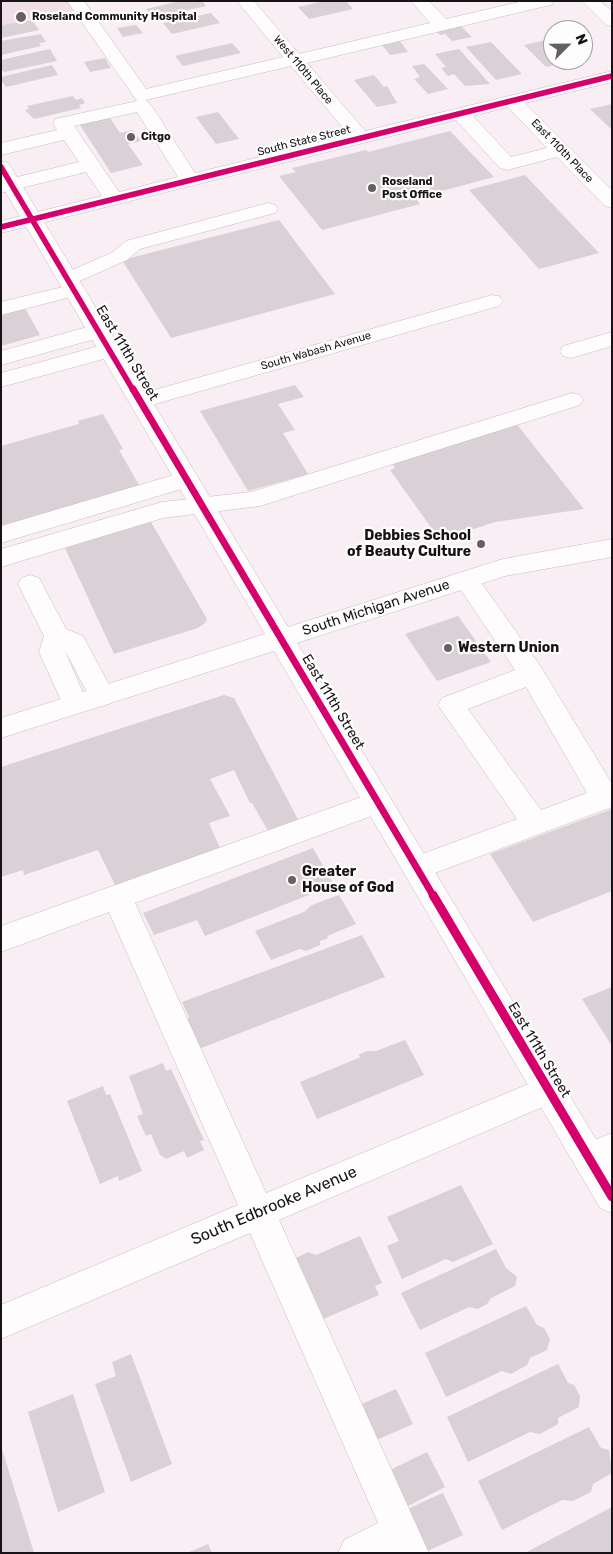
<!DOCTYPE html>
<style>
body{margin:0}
#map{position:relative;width:613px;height:1554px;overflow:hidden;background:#f8eef3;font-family:Rubik,sans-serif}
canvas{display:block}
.frame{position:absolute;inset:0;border:2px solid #171215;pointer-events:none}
.north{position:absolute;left:543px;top:20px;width:50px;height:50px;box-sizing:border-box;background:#fdfdfd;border:1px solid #a19fa0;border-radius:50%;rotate:67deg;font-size:14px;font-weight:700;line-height:20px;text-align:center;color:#171215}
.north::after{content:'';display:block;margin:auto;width:18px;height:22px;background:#665f63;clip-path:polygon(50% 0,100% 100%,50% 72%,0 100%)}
</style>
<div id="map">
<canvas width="613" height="1554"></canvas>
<div class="frame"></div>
<div class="north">N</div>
</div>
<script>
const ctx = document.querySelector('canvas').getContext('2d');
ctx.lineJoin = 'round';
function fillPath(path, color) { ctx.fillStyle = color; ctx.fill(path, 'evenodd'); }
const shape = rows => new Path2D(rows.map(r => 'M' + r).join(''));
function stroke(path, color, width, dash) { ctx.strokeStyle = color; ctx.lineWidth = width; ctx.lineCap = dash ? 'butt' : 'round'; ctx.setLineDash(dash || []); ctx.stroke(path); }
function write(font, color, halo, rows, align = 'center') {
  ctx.font = font + ' Rubik,sans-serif'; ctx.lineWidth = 4.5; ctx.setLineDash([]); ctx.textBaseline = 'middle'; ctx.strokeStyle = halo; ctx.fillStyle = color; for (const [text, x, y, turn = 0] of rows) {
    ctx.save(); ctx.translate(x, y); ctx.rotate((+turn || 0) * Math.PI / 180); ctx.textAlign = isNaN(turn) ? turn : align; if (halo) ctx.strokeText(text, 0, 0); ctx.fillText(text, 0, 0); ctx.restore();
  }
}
const built = shape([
 [1,1,74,1,80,9,1,25]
]);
const building = shape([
 [180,1,202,1,206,6,154,18,146,9],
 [325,1,346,1,353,9,309,19,298,7],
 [211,13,220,23,172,34,163,23],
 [32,20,39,30,1,38,1,25],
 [136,25,143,33,123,37,117,28],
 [461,26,472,37,452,41,445,34,440,35,436,31],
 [41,34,46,42,39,43,41,46,1,55,1,41],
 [546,40,553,47,553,60,568,62,546,67,524,45],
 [400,41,408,52,390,55,382,45],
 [491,42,522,74,496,80,466,47],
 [232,43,241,53,183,66,175,56],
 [50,49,57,61,4,72,1,69,1,60],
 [459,49,490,84,465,86,454,74,448,76,441,68,446,67,435,54],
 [105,58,111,68,90,72,84,62],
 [424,64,448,89,428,94,414,79,420,77,412,66],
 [52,65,58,75,6,87,1,80,1,77],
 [374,75,384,87,387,86,397,103,377,107,354,80],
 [73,96,76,100,82,98,85,103,79,105,81,108,34,119,25,110,29,109,27,106],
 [612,104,612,130,590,109],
 [218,112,239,139,216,144,196,117],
 [108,115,120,133,133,130,141,141,128,144,143,165,111,173,78,122],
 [450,131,494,177,415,198,420,204,322,230,279,176,296,172,292,168,366,150,368,152],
 [525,175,599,253,539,269,469,190],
 [279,220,335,294,171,338,122,260],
 [25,308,40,335,1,346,1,315],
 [295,385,304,397,278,404,295,430,283,433,308,474,248,491,200,411],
 [103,414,123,449,119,450,139,485,1,526,1,446,79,424,78,421],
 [515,422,584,509,495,522,440,540,390,470,395,468,388,457],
 [151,522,207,619,205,623,198,628,114,654,65,548],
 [458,616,491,662,437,681,405,634],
 [224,695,234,698,302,827,271,836,252,803,250,803,234,770,210,779,230,816,209,823,223,855,118,891,98,850,24,875,23,870,1,877,1,767],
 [612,809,612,891,533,922,490,854],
 [313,848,334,885,205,936,197,920,154,935,143,913],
 [339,895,356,924,327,936,328,938,320,941,320,945,306,951,300,949,271,960,255,931,304,912,312,905],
 [362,935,385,977,196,1050,185,1024,189,1017,182,1002],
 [612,987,612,1046,582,999],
 [405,1040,424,1075,317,1119,300,1082,361,1057,358,1055,368,1051,376,1051],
 [163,1063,166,1071,171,1069,204,1140,200,1141,204,1150,187,1158,184,1151,166,1159,160,1155,151,1134,146,1136,137,1116,143,1114,129,1076],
 [103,1086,106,1095,110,1094,142,1171,119,1181,118,1176,100,1184,67,1101],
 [461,1185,493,1244,453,1262,446,1259,402,1279,387,1246,399,1241,387,1217],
 [360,1236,382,1283,375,1286,379,1295,314,1323,294,1259,308,1252,316,1255],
 [496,1249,506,1268,517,1277,515,1286,491,1298,487,1304,478,1309,469,1307,420,1330,401,1293],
 [526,1306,537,1325,544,1328,550,1339,547,1350,530,1358,527,1365,511,1374,502,1371,446,1397,425,1353],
 [131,1354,172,1464,131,1482,95,1384,116,1376,112,1362],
 [558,1364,568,1383,574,1385,580,1396,579,1407,558,1418,558,1424,540,1434,530,1432,468,1462,447,1417],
 [396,1389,413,1424,374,1441,359,1405],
 [73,1394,105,1492,58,1512,28,1412],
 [589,1427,601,1448,609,1450,612,1473,593,1484,591,1492,573,1501,562,1500,502,1530,478,1481],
 [2,1449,34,1553,1,1553],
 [427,1452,445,1487,406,1507,390,1470],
 [443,1493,463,1535,423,1553,405,1510],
 [612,1507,612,1553,525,1553],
 [208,1544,212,1553,187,1553]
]);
const minor = shape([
 [67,1,84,1,146,89,283,57,237,1,254,1,299,54,430,23,411,1,429,1,446,19,523,1,554,1,552,5,546,6,307,63,365,131,612,71,612,82,525,103,612,190,612,208,605,206,557,157,507,170,500,168,456,120,1,233,1,221,102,196,86,172,1,193,1,181,79,162,64,140,1,155,1,143,57,130,53,123,55,119,137,101,67,1],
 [291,66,349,135,195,173,151,105,146,100,291,66],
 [508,107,547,148,511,157,473,116,508,107],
 [137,112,178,177,119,192,74,126,137,112],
 [582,1,600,1,612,11,612,26,606,25,582,1],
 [268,203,275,205,278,209,275,213,140,249,127,260,75,283,68,285,61,283,58,279,61,275,113,252,126,241,268,203],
 [75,284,82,286,86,290,82,294,1,315,1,302,75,284],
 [492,295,499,296,503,301,499,306,141,408,133,406,130,401,133,396,492,295],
 [98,324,106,326,109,331,106,336,1,365,1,351,98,324],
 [612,332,612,346,571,358,563,356,560,351,563,346,612,332],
 [110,343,118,345,121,350,118,355,1,387,1,373,110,343],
 [572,393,580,395,583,400,580,405,260,506,163,518,1,567,1,549,162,502,251,492,572,393],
 [187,471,195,473,199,479,195,485,1,543,1,526,187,471],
 [466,571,475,574,541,667,612,784,612,807,416,880,406,876,402,868,406,860,517,819,438,705,442,698,515,670,454,580,457,574,466,571],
 [526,687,587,793,541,810,468,709,526,687],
 [30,575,39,578,66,629,83,636,115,696,111,703,102,706,93,703,65,651,88,704,84,711,75,714,66,711,39,652,44,636,18,584,21,578,30,575],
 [378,791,388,794,392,802,388,810,135,903,266,1193,548,1076,559,1080,564,1090,559,1100,279,1220,429,1553,338,1553,344,1540,378,1523,250,1233,1,1339,1,1305,238,1205,109,912,1,952,1,926,378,791],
 [612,1133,612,1164,589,1173,577,1169,573,1158,577,1147,612,1133]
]);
const major = shape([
 [1,161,8,163,11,167,288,627,503,559,612,539,612,557,505,576,297,643,612,1166,612,1213,600,1208,274,651,1,738,1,718,265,634,1,184,1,161]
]);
const cyclewayFar2 = shape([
 [1,167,133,390],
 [1,227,612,76]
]);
const cyclewayFar1 = shape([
 [133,389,434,897]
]);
const cycleway = shape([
 [433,895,612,1197]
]);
const markers = [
 [21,17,6,"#665f63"],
 [131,137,5,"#665f63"],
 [372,188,5,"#665f63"],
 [481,544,5,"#665f63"],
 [448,648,5,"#665f63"],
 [292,880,5,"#665f63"]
];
const farPoinames = [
 ["Roseland Community Hospital",32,17],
 ["Citgo",141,137],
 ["Roseland",382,182],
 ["Post Office",382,195]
];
const farStreetnames = [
 ["West 110th Place",303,70,50],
 ["South State Street",304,141,-14],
 ["East 110th Place",562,151,46],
 ["South Wabash Avenue",316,351,-16]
];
const streetNames = [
 ["East 111th Street",127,353,59],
 ["South Michigan Avenue",376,608,-18],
 ["East 111th Street",333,702,59],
 ["East 111th Street",539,1050,59]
];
const poiNames = [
 ["Debbies School",471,536,"right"],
 ["of Beauty Culture",471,552,"right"],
 ["Western Union",458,648],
 ["Greater",302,872],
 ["House of God",302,888]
];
const nearStreetnames = [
 ["South Edbrooke Avenue",274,1206,-23]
];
fillPath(built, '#efdee6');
fillPath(building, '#d9d1d5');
stroke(minor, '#c4bcc0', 1);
stroke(major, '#c4bcc0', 1);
fillPath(minor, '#fefcfd');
fillPath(major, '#fefcfd');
stroke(cyclewayFar2, '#d6006c', 5.5);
stroke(cyclewayFar1, '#d6006c', 7);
stroke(cycleway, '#d6006c', 9);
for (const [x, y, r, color] of markers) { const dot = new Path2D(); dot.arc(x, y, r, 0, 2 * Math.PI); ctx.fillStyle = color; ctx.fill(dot); stroke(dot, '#fdfdfd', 2); }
write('bold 11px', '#171215', '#fdfdfd', farPoinames, 'left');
write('11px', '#171215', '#fdfdfd', farStreetnames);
write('14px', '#171215', '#fdfdfd', streetNames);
write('bold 14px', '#171215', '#fdfdfd', poiNames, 'left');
write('16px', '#171215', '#fdfdfd', nearStreetnames);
</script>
